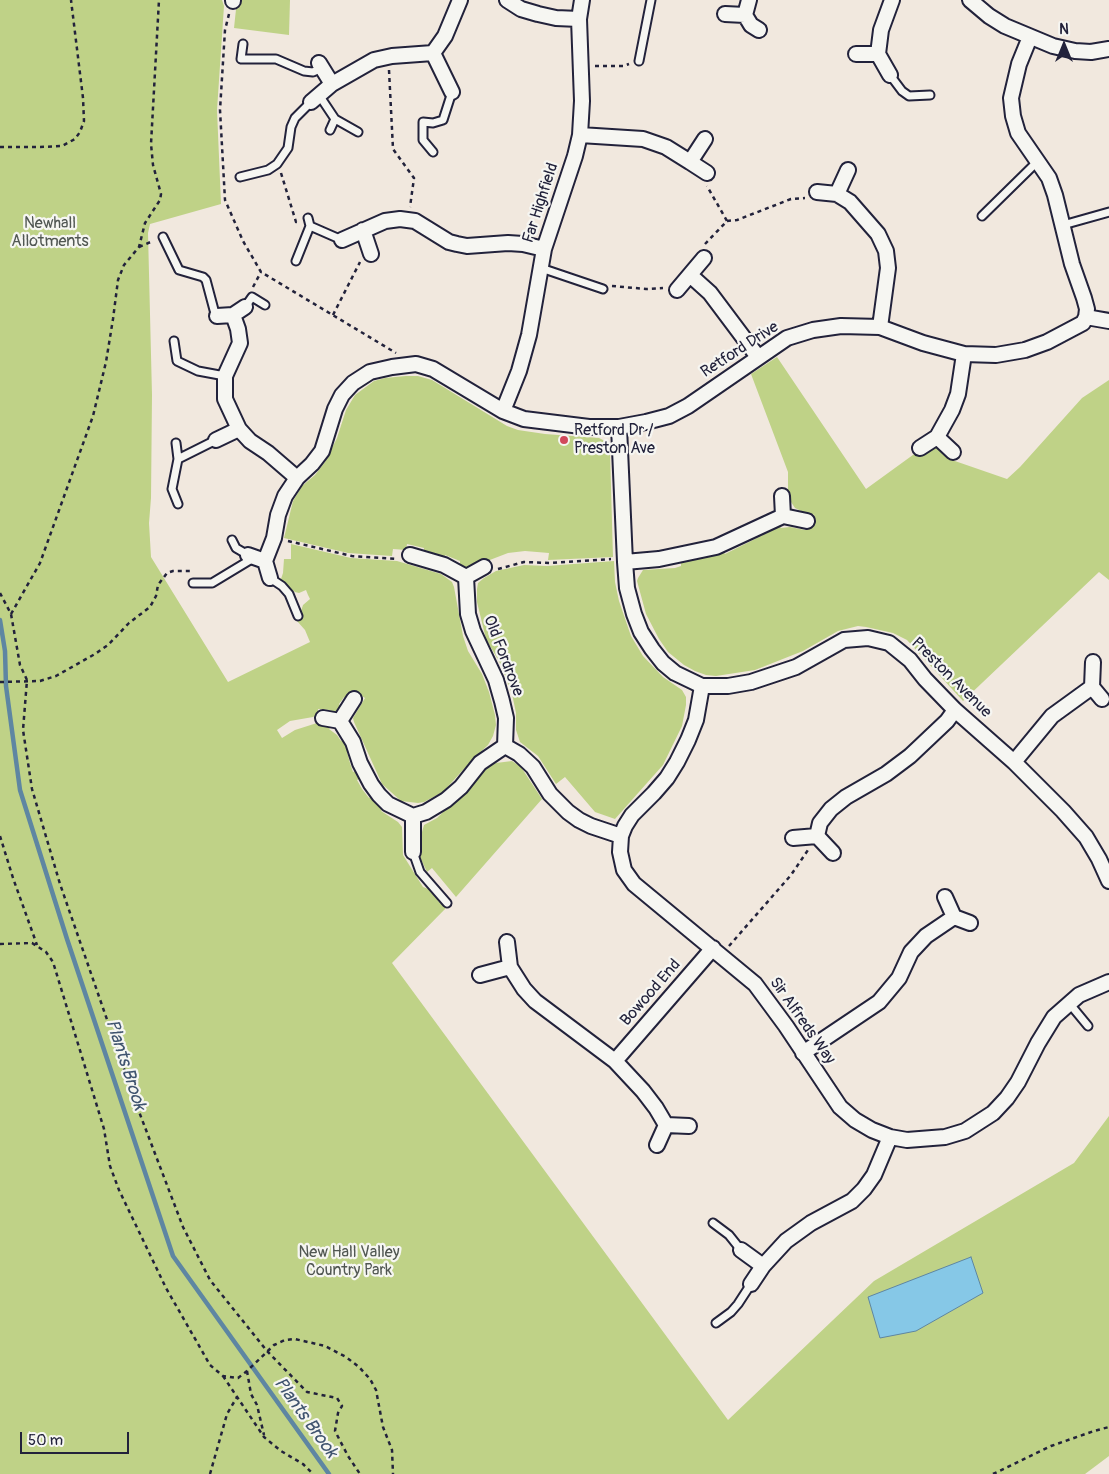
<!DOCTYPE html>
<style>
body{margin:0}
#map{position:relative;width:1109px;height:1474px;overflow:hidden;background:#f1e8de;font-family:Pangolin,sans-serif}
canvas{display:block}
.north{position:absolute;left:1039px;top:20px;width:50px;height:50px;-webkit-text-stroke:4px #f6f6f2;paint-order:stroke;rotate:0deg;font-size:14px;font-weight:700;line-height:20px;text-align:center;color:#22223b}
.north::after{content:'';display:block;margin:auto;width:18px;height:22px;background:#22223b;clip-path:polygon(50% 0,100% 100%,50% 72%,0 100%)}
.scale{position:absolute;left:20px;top:1432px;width:109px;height:22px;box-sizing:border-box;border:2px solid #22223b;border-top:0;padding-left:6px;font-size:15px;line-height:18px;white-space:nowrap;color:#22223b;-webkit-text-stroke:4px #f6f6f2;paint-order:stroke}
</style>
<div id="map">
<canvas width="1109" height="1474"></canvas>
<div class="north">N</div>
<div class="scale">50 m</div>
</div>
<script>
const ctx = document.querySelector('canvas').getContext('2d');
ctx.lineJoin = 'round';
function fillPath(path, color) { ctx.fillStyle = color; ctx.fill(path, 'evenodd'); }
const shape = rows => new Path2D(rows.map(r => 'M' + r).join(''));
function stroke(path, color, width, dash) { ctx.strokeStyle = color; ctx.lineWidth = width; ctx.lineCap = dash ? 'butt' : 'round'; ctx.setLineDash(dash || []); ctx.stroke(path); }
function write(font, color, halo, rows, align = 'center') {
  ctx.font = font + ' Pangolin,sans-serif'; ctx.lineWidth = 4.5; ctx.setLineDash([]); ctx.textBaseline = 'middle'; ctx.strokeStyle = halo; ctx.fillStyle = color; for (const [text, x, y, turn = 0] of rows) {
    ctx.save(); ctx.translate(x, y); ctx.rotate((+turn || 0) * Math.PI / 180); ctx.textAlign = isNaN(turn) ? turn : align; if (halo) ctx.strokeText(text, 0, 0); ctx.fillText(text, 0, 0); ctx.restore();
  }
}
const green = shape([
 [0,0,222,0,224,6,217,110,221,204,150,224,148,233,152,395,151,498,149,523,151,557,228,682,310,642,305,630,297,621,303,617,301,611,303,605,310,599,308,595,306,590,299,593,295,592,282,582,281,579,283,573,284,559,291,559,291,544,351,558,397,561,441,574,452,582,454,587,463,636,468,651,482,674,489,692,495,715,496,725,493,736,488,745,472,760,443,792,424,802,418,803,401,801,382,784,354,722,353,718,365,698,353,690,347,701,344,697,342,700,339,704,342,709,337,713,333,714,330,710,318,709,318,714,313,717,290,721,277,730,282,738,295,730,317,723,331,727,329,729,337,735,341,741,345,739,350,750,347,752,350,763,353,772,357,770,361,778,357,780,362,789,369,798,372,796,384,808,381,811,398,822,402,827,403,855,423,887,434,891,437,894,438,901,446,908,392,963,728,1420,874,1281,1074,1163,1109,1116,1109,1456,1085,1474,0,1474],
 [237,0,290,0,289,35,234,28],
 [777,357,866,489,917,452,922,453,935,447,952,460,1007,479,1020,467,1082,398,1109,380,1109,580,1099,572,963,701,907,640,893,633,866,627,858,626,838,631,803,651,755,670,716,676,706,675,695,671,684,665,668,652,659,639,646,614,637,581,638,578,643,570,675,568,681,566,681,561,723,551,725,554,767,533,767,529,779,525,781,528,790,527,805,530,810,517,815,515,803,512,795,508,791,502,788,491,788,472,751,374],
 [406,376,418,376,432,380,507,426,518,430,545,434,599,438,605,441,610,452,613,557,548,560,549,553,525,551,508,553,469,568,460,566,460,561,445,555,444,560,424,553,424,548,407,544,406,550,393,549,392,556,348,553,284,538,293,501,302,486,315,475,325,462,337,438,346,410,355,395,374,381,385,378],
 [614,561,615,582,619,601,631,636,643,656,663,677,682,690,686,697,686,705,682,726,663,765,615,819,595,812,565,777,556,784,538,756,520,742,516,730,516,713,512,694,501,665,486,639,477,602,477,589,478,583,484,578,496,571,524,565,547,566],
 [512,761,521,767,542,799,456,897,432,868,427,872,419,855,417,845,419,830,422,832,424,825,437,818,449,806,486,768,496,763]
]);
const water = shape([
 [971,1257,983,1293,916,1331,880,1338,868,1297,971,1257]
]);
const stream = shape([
 [0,620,5,651,6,686,20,790,67,939,173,1256,329,1474]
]);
const path = shape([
 [229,14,225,30,220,110,225,200,243,241,261,272,396,353],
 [595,66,623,66,629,64],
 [389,70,393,149,414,178,410,207],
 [0,147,40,147,62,146,75,139,80,132,84,121,83,98,71,0],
 [281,173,296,222,299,221],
 [727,221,737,220,791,199,805,198],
 [705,244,727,221,707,186],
 [139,247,153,241],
 [612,286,646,289,663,288],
 [253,287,261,272],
 [333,315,360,262],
 [288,541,352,556,398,559],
 [498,569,524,562,550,563,611,559],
 [0,593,11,614,20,665,27,680,23,730,32,789,60,884,138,1109,183,1227,210,1280,267,1351,307,1392,337,1398,342,1406,338,1413,335,1431,348,1456,360,1474],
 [11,614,40,563,93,416,106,362,113,319,118,280,124,265,139,247,145,223,160,200,161,194,153,165,151,144,159,0],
 [0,682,40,681,56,676,95,654,108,645,129,623,150,607,156,596,158,585,167,573,173,571,192,571],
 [0,836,13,878,37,945],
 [0,944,32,943,46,952,53,962,104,1129,110,1166,119,1190,166,1288,210,1365,223,1376,238,1378,247,1371,274,1345,285,1340,295,1339,325,1346,346,1357,359,1367,370,1379,376,1390,383,1427,392,1450,393,1474],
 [729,946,791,875,808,850],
 [247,1371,251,1394,257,1405,264,1435],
 [223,1376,264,1437,281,1451,303,1464,313,1474],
 [210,1474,227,1414,237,1397],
 [993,1474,1051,1446,1094,1431,1109,1427]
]);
const lane = shape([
 [243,44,241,59,276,59,304,71,313,72,322,68],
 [639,61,651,0],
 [890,75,902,91,909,96,930,95],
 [319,95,335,119,358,132],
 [330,130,335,119],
 [433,152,423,140,423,122,433,123,443,120,452,92],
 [240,177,268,170,277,164,288,148,291,127,295,118,311,102],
 [982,216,1038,161],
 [308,218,310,226,342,240],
 [1063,225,1109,212],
 [163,237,179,270,203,277,206,280,214,310,217,316],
 [296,261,310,226],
 [541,268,603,289],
 [245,307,252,297,265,305],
 [174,341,177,361,198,371,225,376],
 [176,443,178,459,172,489,178,504],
 [178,459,216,440],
 [232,540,236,548,248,555],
 [270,578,282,586,289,594,298,616],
 [193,583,212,583,255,557],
 [413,852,420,872,447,903],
 [1069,1003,1088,1026],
 [713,1223,729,1235,741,1250],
 [716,1323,731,1312,738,1304,751,1284]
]);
const street = shape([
 [507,0,521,9,538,14,556,18,579,19],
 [749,0,745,15,751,25,759,30],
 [970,0,989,16,1005,26,1053,46,1075,51,1091,52,1109,49],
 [233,1,233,0],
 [725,14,745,15],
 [856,54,878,54,881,30,892,0],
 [878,54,890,75],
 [319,63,332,84],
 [452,92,433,53,445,36,460,0],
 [311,102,332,84,374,60,392,56,433,53],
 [580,135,643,139,666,147,690,162,705,139],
 [690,162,707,173],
 [817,192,837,194,850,202,878,234,886,251,888,268,880,327],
 [837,194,848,170],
 [363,230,371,254],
 [342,240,385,221,400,219,415,221,449,242,457,244,467,246,508,243,523,244,544,249],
 [690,275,710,293,758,357],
 [677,290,704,258],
 [233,315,238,329,240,343,225,376,225,399,239,429,250,441,268,453,297,478],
 [217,316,233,315,245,307],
 [1086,317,1109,321],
 [503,411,519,371,529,335,544,249,575,156,580,135,582,101,579,19,582,0],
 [619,427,625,562,627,588,634,614,641,632,652,649,663,663,675,673,702,686,728,686,751,682,796,667,844,640,868,638,889,643,910,660,925,679,955,710,1014,762,1063,811,1086,837,1099,859,1109,881],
 [937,437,953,452],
 [216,440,239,429],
 [920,448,937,437,952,410,958,394,964,354],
 [782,496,783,516],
 [248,555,265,561,270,578],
 [410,555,444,565,466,577,484,567],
 [265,561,274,538,278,515,285,496,297,478,312,464,322,451,335,409,342,395,353,383,370,372,392,367,416,364,433,369,503,411,524,419,589,427,619,427,646,422,669,416,688,406,787,338,813,330,841,326,880,327,923,343,964,354,996,355,1025,350,1047,342,1083,323,1086,317,1087,309,1084,298,1072,264,1055,195,1049,178,1018,133,1013,116,1011,98,1019,64,1030,37],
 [625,562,659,559,716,547,783,516,807,521],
 [466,577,468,614,473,631,496,680,502,701,506,718,505,746,519,754,533,767,550,794,568,812,579,820,591,826,621,836],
 [1093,662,1092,687,1102,699],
 [702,686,696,720,688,740,677,762,667,778,654,793,632,815,625,826,621,836,620,852,624,870,634,884,755,984,786,1026,840,1107,855,1120,872,1130,890,1137,907,1140,945,1137,965,1131,993,1113,1007,1098,1018,1082,1038,1043,1054,1017,1079,995,1109,982],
 [323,718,340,721,354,699],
 [340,721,353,742,360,763,371,784,379,795,388,804,413,816,426,812,446,800,461,787,480,763,505,746],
 [1014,762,1052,716,1092,687],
 [413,816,413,852],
 [817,836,820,823,831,809,846,797,886,774,910,756,947,721,955,710],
 [793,838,817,836,833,853],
 [945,897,954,917,970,923],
 [510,967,524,989,535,1001,615,1061,643,1091,656,1108,666,1125,657,1145],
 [480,975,510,967,507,942],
 [803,1053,879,1002,899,978,911,952,926,936,954,917],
 [615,1061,713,948],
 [666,1125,689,1126],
 [741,1250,763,1266],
 [751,1284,763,1266,786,1241,811,1223,852,1201,864,1189,874,1175,890,1137]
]);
const markers = [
 [564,440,5,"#d1495b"]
];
const streetNames = [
 ["Far Highfield",541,203,-72],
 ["Retford Drive",740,350,-33],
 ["Old Fordrove",503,656,69],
 ["Preston Avenue",951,678,45],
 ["Bowood End",651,993,-49],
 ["Sir Alfreds Way",802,1021,55]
];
const parkNames = [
 ["Newhall",50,224],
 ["Allotments",50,242],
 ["New Hall Valley",349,1253],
 ["Country Park",349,1271]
];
const poiNames = [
 ["Retford Dr /",574,431],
 ["Preston Ave",574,449]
];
const waterNames = [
 ["Plants Brook",125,1065,72],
 ["Plants Brook",305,1418,54]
];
fillPath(green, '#bfd287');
fillPath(water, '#86c8e7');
stroke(water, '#5e86a2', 1);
stroke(stream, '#5e86a2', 4.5);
stroke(lane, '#22223b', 11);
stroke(street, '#22223b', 18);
stroke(path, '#22223b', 2.5, [4, 4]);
stroke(lane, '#f6f6f2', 7);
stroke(street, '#f6f6f2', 14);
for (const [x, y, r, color] of markers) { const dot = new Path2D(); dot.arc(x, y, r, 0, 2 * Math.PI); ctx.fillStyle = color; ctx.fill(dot); stroke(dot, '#f6f6f2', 2); }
write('16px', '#22223b', '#f6f6f2', streetNames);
write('16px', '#515752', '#f6f6f2', parkNames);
write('16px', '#22223b', '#f6f6f2', poiNames, 'left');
write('italic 18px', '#40546f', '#f6f6f2', waterNames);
</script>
